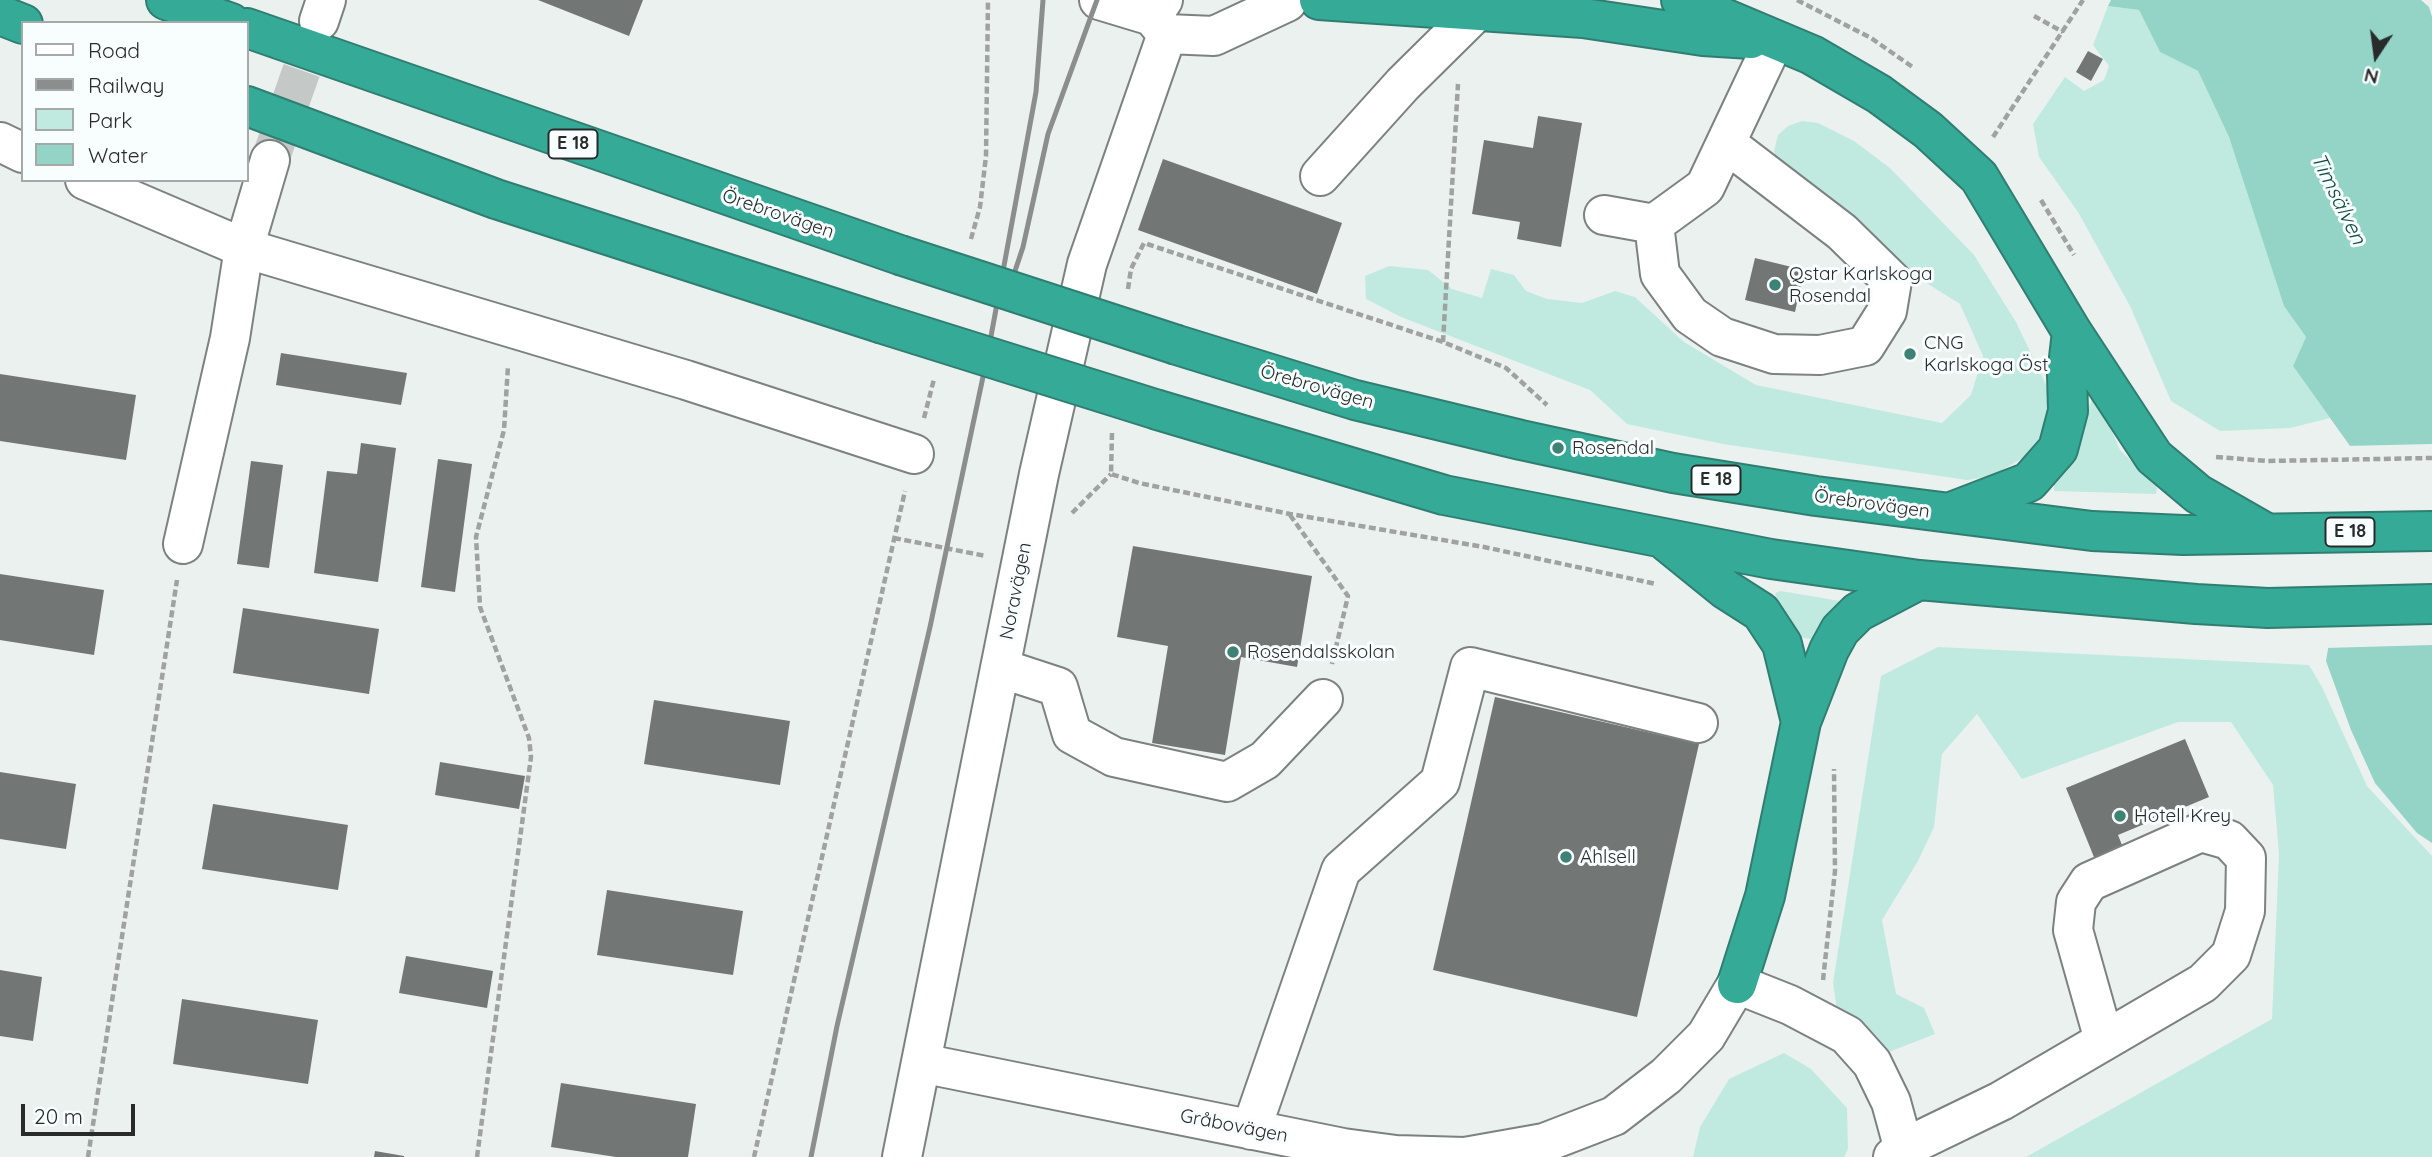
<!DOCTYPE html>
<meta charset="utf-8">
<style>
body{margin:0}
#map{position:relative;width:2432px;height:1157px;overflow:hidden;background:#ebf1ef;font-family:Quicksand,sans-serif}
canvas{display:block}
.legend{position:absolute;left:21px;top:21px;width:228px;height:161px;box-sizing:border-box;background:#f8fefd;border:2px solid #a5aaa9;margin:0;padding:9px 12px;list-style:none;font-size:21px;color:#292b2a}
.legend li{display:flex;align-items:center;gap:14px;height:35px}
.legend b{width:35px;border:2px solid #a5aaa9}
.north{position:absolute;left:2341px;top:21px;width:70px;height:70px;-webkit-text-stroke:5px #f8fefd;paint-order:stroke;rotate:193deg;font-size:19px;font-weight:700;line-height:28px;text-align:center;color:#292b2a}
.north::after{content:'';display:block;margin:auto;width:24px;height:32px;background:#292b2a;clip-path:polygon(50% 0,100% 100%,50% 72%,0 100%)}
.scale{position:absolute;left:21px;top:1104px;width:114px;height:32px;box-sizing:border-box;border:4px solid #292b2a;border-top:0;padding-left:9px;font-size:21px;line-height:24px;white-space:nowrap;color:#292b2a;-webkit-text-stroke:5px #f8fefd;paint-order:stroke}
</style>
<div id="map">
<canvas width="2432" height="1157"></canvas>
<ul class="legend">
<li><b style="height:9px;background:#fff"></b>Road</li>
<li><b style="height:9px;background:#8a8e8c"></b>Railway</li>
<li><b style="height:19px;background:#c0eae0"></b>Park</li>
<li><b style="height:19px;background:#93d4c6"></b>Water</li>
</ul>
<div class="north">N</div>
<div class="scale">20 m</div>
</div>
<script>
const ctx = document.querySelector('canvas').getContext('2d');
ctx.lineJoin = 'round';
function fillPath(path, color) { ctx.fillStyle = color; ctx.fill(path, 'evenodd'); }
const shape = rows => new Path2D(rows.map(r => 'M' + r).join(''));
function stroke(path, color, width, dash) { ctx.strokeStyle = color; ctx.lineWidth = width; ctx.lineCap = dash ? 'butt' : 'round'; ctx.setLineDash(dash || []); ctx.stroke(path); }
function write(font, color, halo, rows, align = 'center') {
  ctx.font = font + ' Quicksand,sans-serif'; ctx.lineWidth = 6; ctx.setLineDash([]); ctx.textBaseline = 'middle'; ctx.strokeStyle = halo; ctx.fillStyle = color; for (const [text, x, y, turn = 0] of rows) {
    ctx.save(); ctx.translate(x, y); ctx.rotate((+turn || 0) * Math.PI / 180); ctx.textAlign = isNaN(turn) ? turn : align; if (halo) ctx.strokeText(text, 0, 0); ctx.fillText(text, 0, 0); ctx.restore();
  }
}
const green = shape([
 [2108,6,2139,10,2160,52,2198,71,2229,137,2284,305,2306,337,2293,366,2330,418,2290,428,2220,431,2171,401,2130,306,2078,212,2039,157,2033,124,2065,77,2084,91,2104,80,2109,66,2093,45],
 [1802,121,1818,123,1854,141,1890,168,1974,255,2016,322,2050,393,2038,449,1992,476,1967,480,1723,444,1627,424,1590,390,1401,317,1366,299,1365,276,1389,266,1428,270,1452,289,1482,298,1491,269,1514,275,1526,291,1547,299,1582,303,1615,291,1635,297,1684,342,1756,385,1942,423,1971,395,1983,356,1960,304,1920,279,1782,175,1774,151,1778,135,1788,126],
 [2093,395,2100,403,2120,450,2157,487,2156,494,2054,491,2054,484,2066,472,2075,450],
 [1781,591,1840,601,1842,605,1816,640,1799,637,1778,603,1775,593],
 [1938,647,2309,665,2322,687,2367,786,2432,856,2432,1157,2026,1157,2272,1019,2279,854,2273,785,2231,722,2178,722,2022,779,1977,714,1942,754,1934,827,1918,861,1882,920,1896,994,1924,1008,1935,1034,1871,1059,1840,1031,1833,983,1881,676],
 [1784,1053,1811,1069,1847,1108,1848,1149,1844,1157,1693,1157,1700,1127,1729,1079]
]);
const water = shape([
 [2111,0,2421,0,2429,7,2432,17,2432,843,2417,833,2375,783,2351,730,2326,661,2360,460,2293,366,2306,337,2284,306,2229,137,2198,71,2160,52,2139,10,2108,6]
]);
const pier = shape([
 [2432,444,2432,645,2325,648,2356,461,2345,446]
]);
const building = shape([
 [538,0,643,0,629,36],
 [2088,51,2103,59,2091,81,2076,72],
 [1538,116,1582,123,1561,247,1517,239,1520,222,1472,214,1484,140,1533,148],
 [1163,159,1342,223,1317,294,1138,230],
 [1755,258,1804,270,1795,312,1745,300],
 [281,353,407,373,401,405,276,385],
 [0,374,136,395,126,460,0,441],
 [361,443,396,448,378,582,314,573,327,471,357,474],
 [438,459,472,464,455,592,421,587],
 [251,461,283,465,269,568,237,564],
 [1133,546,1312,576,1297,667,1241,657,1225,755,1152,743,1168,646,1117,637],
 [0,574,104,590,94,655,0,640],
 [243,608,379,629,369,694,233,673],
 [1495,697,1699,744,1637,1017,1433,970],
 [654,700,790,721,780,785,644,764],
 [2185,739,2209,797,2118,835,2128,860,2100,872,2066,788],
 [440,762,525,776,519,809,435,795],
 [0,772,76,784,66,849,0,839],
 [213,804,348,825,338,890,202,869],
 [607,890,743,911,733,975,597,955],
 [406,956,493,971,487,1008,399,993],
 [0,970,42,977,33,1041,0,1036],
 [182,999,318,1020,308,1084,173,1064],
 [561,1083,696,1104,688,1157,616,1157,551,1147],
 [375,1151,404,1156,404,1157,374,1157]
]);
const minorTunnel = shape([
 [270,160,319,21]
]);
const path = shape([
 [1797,0,1871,38,1914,68],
 [2034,16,2063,32],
 [1993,137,2083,0],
 [2041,200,2074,255],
 [971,239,980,207,986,156,988,0],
 [1128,289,1131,269,1144,243,1443,342,1506,368,1547,405],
 [1443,342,1458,84],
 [924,418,934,379],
 [1112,433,1111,474,1139,483,1290,514,1484,547,1656,584],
 [2216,457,2268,461,2432,458],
 [1072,513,1111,474],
 [1290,515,1348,596,1332,664],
 [894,538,986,556],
 [1823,980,1835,871,1834,769],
 [88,1157,177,580],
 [477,1157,531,757,529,738,480,607,476,537,504,430,508,366],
 [754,1157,905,491]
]);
const minor = shape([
 [1099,0,1152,16],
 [1163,0,1152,16,1167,34,1214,36,1287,2],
 [319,21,326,0],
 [0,142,23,153],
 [1320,176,1403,84,1488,0],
 [85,180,244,248,686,380,914,454],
 [1604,215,1654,224,1705,187,1774,41],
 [1654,224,1660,274,1690,315,1722,337,1774,354,1820,355,1865,346,1887,311,1892,281,1842,232,1727,144],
 [183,544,230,338,244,248,270,160],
 [1000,668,1058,687,1072,734,1114,757,1227,782,1265,760,1323,699],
 [921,1063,1343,1148,1396,1155,1465,1157,1544,1143,1614,1116,1666,1076,1706,1036,1737,984,1790,1005,1847,1035,1872,1063,1891,1102,1906,1157],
 [1251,1130,1341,870,1440,782,1470,667,1698,723],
 [902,1157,1039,474,1087,264,1167,34],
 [1893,1157,1904,1148,2001,1101,2203,983,2231,955,2245,911,2246,858,2229,840,2201,832,2089,882,2076,902,2073,930,2104,1040]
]);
const highway = shape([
 [166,0,231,23],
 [1319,0,1583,18,1703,36,1751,39],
 [1681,0,1812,55,1879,94,1928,130,1979,177,2072,332,2154,457,2198,494,2266,533],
 [0,15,23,24],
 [247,28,900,255],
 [247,106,496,199,880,323],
 [1177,345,1355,400,1521,440,1673,473,1816,496,2092,531,2183,535,2432,531],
 [1158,410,1444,495,1771,559,1919,580,2196,604,2268,608,2432,604],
 [1951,512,2029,482,2058,449,2068,411,2067,375,2072,332],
 [1667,542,1725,589,1761,612,1782,644,1801,722],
 [1737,984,1765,896,1801,722,1829,650,1840,630,1858,612,1919,580]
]);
const rail = shape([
 [1006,298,1023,247,1048,134,1097,0],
 [811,1157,837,1026,930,627,987,358,1036,92,1043,0]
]);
const highwayBridge = shape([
 [900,255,1177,345],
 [880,323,1158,410]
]);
const markers = [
 [1775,285,7,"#3e8275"],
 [1910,354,7,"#3e8275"],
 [1558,448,7,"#3e8275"],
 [1233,652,7,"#3e8275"],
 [2120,816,7,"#3e8275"],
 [1566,857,7,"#3e8275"]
];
const shields = [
 [573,144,49],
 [1716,480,49],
 [2350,532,49]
];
const shieldNames = [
 ["E 18",573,144],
 ["E 18",1716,480],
 ["E 18",2350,532]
];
const streetNames = [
 ["Örebrovägen",778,214,19],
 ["Örebrovägen",1317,387,16],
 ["Örebrovägen",1872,504,8],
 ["Noravägen",1016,591,-79],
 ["Gråbovägen",1234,1126,11]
];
const poiNames = [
 ["Qstar Karlskoga",1789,274],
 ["Rosendal",1789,296],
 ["CNG",1924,343],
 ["Karlskoga Öst",1924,365],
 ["Rosendal",1572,448],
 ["Rosendalsskolan",1247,652],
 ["Hotell Krey",2134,816],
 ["Ahlsell",1580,857]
];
const waterNames = [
 ["Timsälven",2338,199,64]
];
fillPath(green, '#c0eae0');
fillPath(water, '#93d4c6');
fillPath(pier, '#ebf1ef');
fillPath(building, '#727776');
stroke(minorTunnel, '#c4c9c8', 38, [38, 19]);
stroke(minor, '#7c8280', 42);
stroke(highway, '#307e71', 42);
stroke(path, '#9ea3a1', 4.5, [7, 3.5]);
stroke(minor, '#fff', 38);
stroke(highway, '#34aa97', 38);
stroke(rail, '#8a8e8c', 5);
stroke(highwayBridge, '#307e71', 42, []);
stroke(highwayBridge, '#34aa97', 38);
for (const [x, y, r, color] of markers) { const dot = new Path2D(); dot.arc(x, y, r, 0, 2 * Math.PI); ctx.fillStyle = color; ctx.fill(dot); stroke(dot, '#f8fefd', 2.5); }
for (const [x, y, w] of shields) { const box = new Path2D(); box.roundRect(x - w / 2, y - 14.5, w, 29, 5); ctx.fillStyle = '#f8fefd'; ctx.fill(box); stroke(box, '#292b2a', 2); }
write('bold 18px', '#292b2a', null, shieldNames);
write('19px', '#292b2a', '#f8fefd', streetNames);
write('19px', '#292b2a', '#f8fefd', poiNames, 'left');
write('italic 21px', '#144c42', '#f8fefd', waterNames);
</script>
